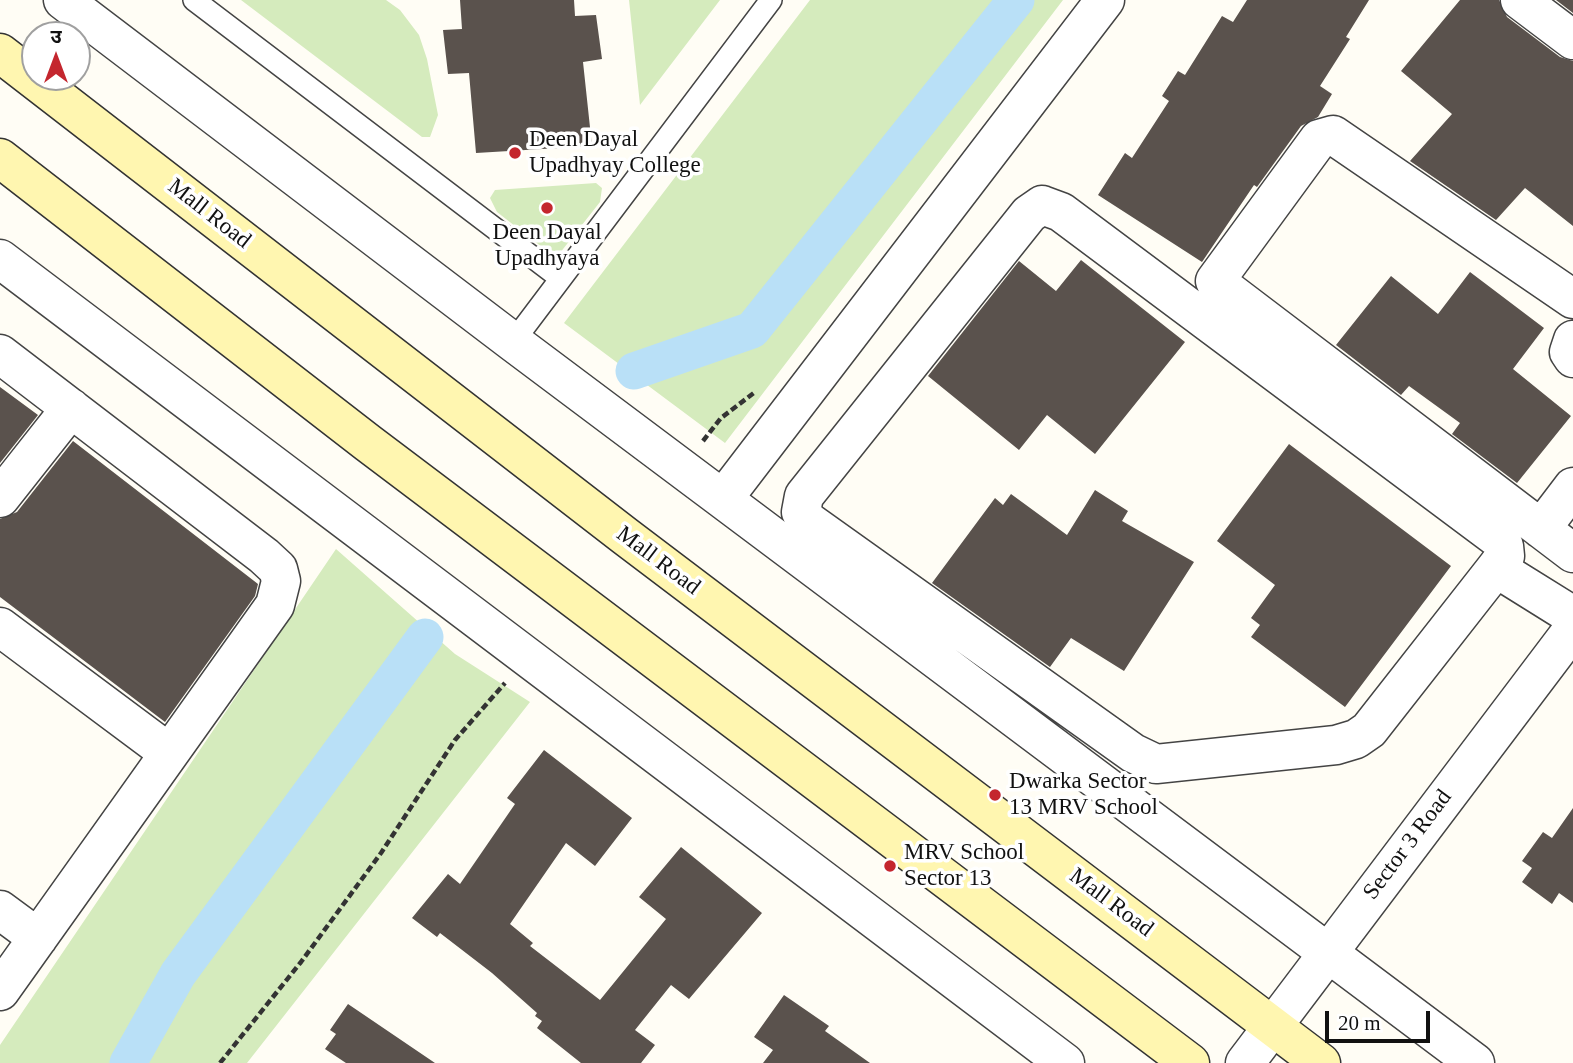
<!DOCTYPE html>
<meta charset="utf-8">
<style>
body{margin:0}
#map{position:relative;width:1573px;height:1063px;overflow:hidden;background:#fffdf5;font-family:"Times New Roman","Noto Sans Devanagari",serif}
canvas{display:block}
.north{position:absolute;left:21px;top:21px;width:70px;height:70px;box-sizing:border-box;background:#fff;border:2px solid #a0a0a0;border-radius:50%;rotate:0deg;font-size:19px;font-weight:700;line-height:28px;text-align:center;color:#111}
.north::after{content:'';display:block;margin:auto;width:24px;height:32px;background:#c4262e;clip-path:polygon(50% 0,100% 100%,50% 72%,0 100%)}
.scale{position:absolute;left:1325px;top:1011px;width:105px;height:32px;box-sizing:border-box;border:4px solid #111;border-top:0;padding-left:9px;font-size:21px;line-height:24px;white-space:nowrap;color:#111;-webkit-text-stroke:5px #fff;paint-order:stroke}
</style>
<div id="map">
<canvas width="1573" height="1063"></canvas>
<div class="north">उ</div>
<div class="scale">20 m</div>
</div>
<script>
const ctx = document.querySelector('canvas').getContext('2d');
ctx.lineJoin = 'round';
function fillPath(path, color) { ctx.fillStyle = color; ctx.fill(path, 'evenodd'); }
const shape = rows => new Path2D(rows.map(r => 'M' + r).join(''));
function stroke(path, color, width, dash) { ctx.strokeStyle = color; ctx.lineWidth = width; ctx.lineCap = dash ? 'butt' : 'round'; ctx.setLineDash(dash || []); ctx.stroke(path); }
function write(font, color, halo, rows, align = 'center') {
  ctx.font = font + ' "Times New Roman",serif'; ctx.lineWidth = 7; ctx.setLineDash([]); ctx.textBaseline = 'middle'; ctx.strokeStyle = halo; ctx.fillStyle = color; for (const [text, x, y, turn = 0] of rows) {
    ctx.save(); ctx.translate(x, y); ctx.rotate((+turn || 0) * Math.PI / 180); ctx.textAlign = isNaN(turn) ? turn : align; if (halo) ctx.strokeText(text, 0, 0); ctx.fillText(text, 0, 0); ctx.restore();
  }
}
const green = shape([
 [241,0,386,0,400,10,419,35,427,59,438,115,430,137,422,137],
 [629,0,720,0,640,105],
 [810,0,1063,0,725,443,564,323],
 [596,183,602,188,600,202,556,258,497,212,490,198,495,190],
 [336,549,455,654,530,702,247,1063,0,1063,0,1045]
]);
const canal = shape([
 [634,371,752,330,1016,0],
 [128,1063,178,974,425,637]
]);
const building = shape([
 [460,0,574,0,575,16,596,15,602,59,583,62,592,146,476,153,469,73,448,74,443,30,462,29],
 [1247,0,1369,0,1346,37,1350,39,1320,86,1332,94,1318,117,1301,126,1257,187,1254,185,1202,262,1098,195,1125,153,1132,158,1169,101,1162,96,1178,71,1185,75,1222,16,1233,22],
 [1460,0,1499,0,1507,17,1560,57,1573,61,1573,226,1525,188,1496,220,1410,161,1452,114,1401,71],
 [1556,0,1573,0,1573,13],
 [1081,260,1185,342,1095,454,1047,415,1019,450,928,376,1019,261,1056,291],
 [1470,272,1544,328,1513,369,1571,416,1517,483,1452,434,1460,423,1409,386,1401,395,1336,345,1391,276,1438,314],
 [0,387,38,415,0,463],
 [73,441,258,584,255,596,165,722,0,597,0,519,17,512],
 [1289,444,1451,566,1345,707,1251,637,1260,625,1251,618,1275,585,1217,541],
 [1095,490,1128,511,1122,521,1194,562,1124,671,1071,638,1050,667,932,583,995,498,1003,505,1011,494,1067,535],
 [544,750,632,818,595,866,566,843,510,924,533,943,530,946,600,1000,666,919,639,897,681,847,762,913,689,999,671,985,635,1030,655,1045,641,1063,581,1063,537,1028,542,1021,535,1016,537,1013,492,973,440,933,437,937,412,918,448,874,460,884,515,804,507,798],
 [1573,808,1573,903,1559,893,1552,904,1522,882,1532,868,1522,861,1543,832,1552,838],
 [784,995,829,1026,825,1031,870,1063,763,1063,773,1050,754,1037],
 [348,1004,435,1063,346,1063,325,1049,336,1034,330,1030]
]);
const path = shape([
 [703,441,721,418,755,392],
 [220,1063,301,962,381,853,455,740,505,683]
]);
const lane = shape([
 [194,0,560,278],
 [513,342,771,0]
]);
const street = shape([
 [63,0,513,342,1475,1063],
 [1520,0,1573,40],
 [1042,205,1061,212,1499,539,1504,546,1505,556,1496,568,1369,730,1356,739,1336,745,1156,764,1133,753,809,522,801,512,804,496,1029,214,1042,205],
 [0,259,1065,1063],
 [1573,299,1333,135,1319,139,1215,281,1573,553],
 [1573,340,1569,352,1573,358],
 [0,354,264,556,278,569,281,581,275,605,0,991],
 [0,498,71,408],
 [723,499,1105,0],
 [1541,529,1573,487],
 [1496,568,1573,616],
 [0,627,169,753],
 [0,910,38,938],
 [1245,1063,1573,629]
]);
const secondary = shape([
 [0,53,625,536,1321,1063],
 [0,158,368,443,1190,1063]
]);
const markers = [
 [515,153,7,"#c4262e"],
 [547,208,7,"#c4262e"],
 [995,795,7,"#c4262e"],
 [890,866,7,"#c4262e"]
];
const poiNames = [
 ["Deen Dayal",529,140],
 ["Upadhyay College",529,166],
 ["Deen Dayal",547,233,"center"],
 ["Upadhyaya",547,259,"center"],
 ["Dwarka Sector",1009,782],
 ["13 MRV School",1009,808],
 ["MRV School",904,853],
 ["Sector 13",904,879]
];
const streetNames = [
 ["Mall Road",209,214,38],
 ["Mall Road",658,561,37],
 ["Sector 3 Road",1408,845,-53],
 ["Mall Road",1111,903,37]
];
fillPath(green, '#d5ebbd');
stroke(canal, '#b9e0f7', 37);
fillPath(building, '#5a524d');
stroke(lane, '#444', 24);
stroke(street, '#444', 41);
stroke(secondary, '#333', 41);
stroke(path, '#333', 4.5, [7, 3.5]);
stroke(lane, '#fff', 21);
stroke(street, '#fff', 38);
stroke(secondary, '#fff6b0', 38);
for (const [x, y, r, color] of markers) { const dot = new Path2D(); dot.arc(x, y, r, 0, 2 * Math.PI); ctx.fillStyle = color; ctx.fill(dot); stroke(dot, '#fff', 2.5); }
write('23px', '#111', '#fff', poiNames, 'left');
write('23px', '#111', '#fff', streetNames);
</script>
